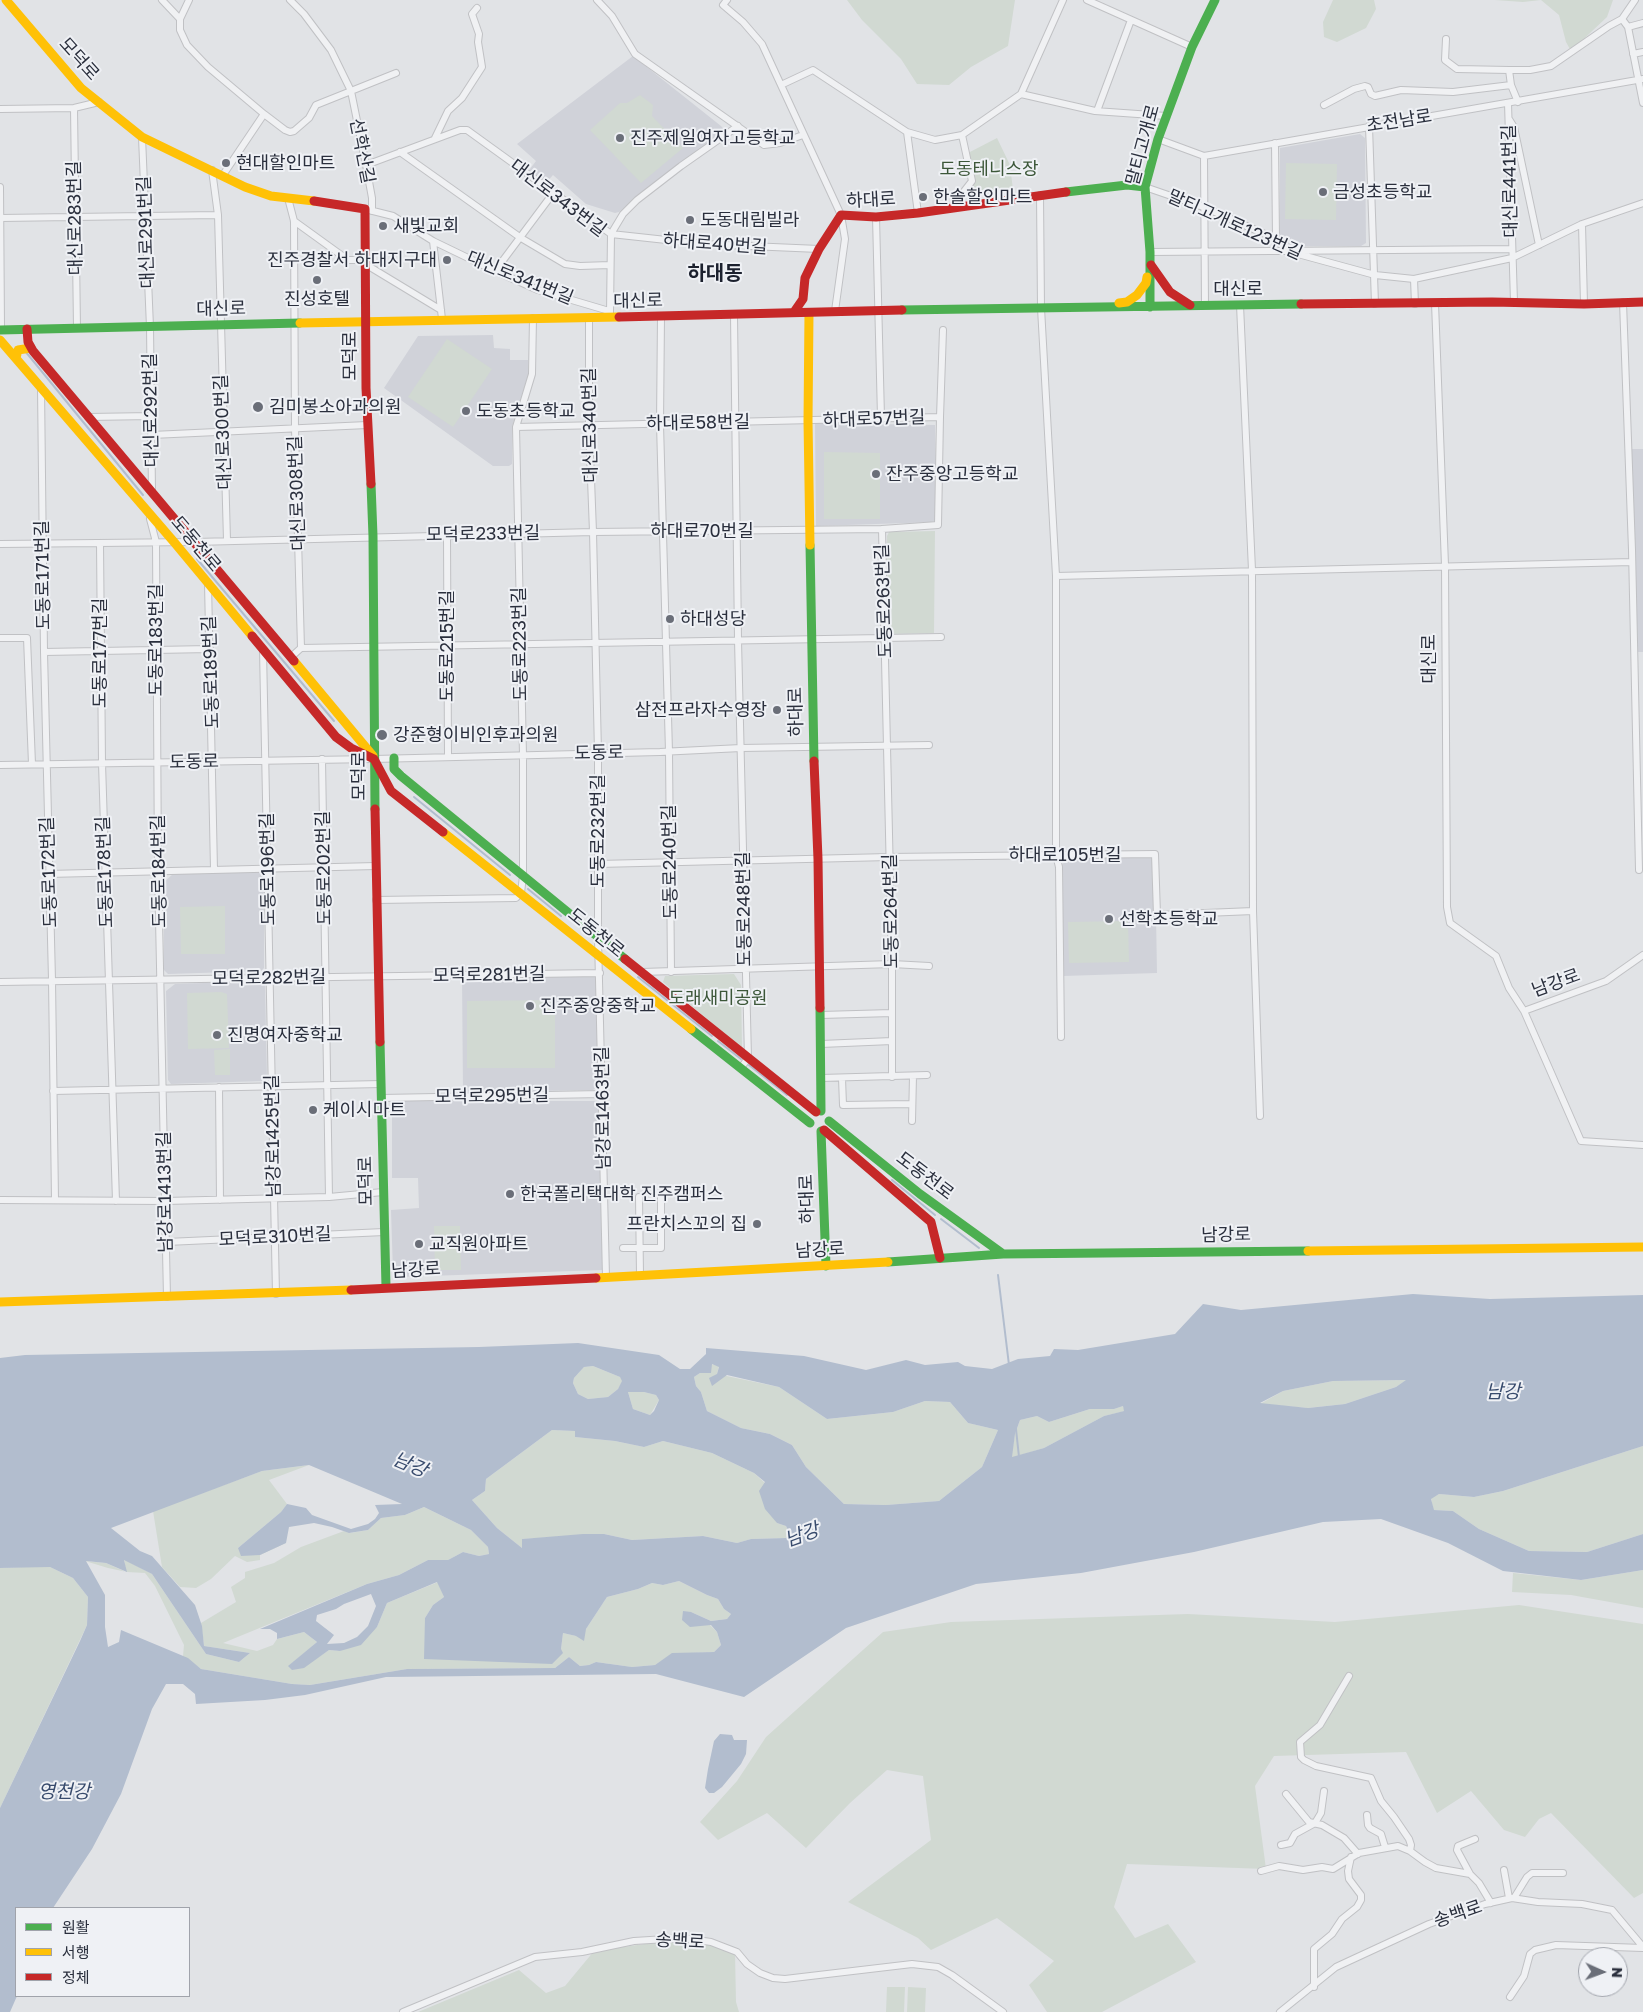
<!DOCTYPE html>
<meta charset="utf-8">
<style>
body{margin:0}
#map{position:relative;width:1643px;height:2012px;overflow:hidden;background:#e1e3e6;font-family:"Golos Text","Noto Sans KR",sans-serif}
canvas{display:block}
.legend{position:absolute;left:15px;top:1907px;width:175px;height:90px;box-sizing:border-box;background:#eff1f5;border:1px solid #a0a3ab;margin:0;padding:6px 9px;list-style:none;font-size:15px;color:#2a2f3d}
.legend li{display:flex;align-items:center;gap:10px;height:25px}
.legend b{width:25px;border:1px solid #a0a3ab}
.north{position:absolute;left:1578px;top:1947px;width:50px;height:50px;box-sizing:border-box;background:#eff1f5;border:1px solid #a0a3ab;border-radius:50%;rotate:92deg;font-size:14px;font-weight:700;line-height:20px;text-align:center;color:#2a2f3d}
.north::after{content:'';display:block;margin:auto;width:18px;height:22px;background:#6a6e78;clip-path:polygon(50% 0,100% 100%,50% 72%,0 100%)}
</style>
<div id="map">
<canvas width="1643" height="2012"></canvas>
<ul class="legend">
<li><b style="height:6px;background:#4caf50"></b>원활</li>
<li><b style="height:6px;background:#ffc107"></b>서행</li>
<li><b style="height:6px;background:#c62828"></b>정체</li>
</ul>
<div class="north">N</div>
</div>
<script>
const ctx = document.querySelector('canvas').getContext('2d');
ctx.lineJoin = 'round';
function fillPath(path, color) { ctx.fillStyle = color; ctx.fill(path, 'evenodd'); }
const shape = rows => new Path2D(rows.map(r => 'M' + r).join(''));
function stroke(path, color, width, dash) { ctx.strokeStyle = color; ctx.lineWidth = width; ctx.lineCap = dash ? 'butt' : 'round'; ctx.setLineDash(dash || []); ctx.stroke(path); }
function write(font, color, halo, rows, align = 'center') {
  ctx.font = font + ' "Golos Text","Noto Sans KR",sans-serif'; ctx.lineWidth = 4; ctx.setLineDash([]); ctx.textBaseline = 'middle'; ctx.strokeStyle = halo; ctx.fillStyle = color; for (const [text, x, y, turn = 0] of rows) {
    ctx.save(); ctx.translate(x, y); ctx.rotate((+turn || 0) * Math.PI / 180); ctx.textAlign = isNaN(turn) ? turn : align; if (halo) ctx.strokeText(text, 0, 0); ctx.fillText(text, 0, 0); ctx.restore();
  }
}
const built = shape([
 [633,56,721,126,725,131,688,157,619,212,615,213,586,204,553,175,546,183,527,173,536,161,517,144],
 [1360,134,1365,138,1366,243,1361,246,1299,246,1287,244,1280,235,1280,148],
 [493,335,494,348,510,349,510,360,528,360,528,375,512,427,512,464,509,466,493,466,384,388,418,336],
 [815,423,935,425,936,522,816,526],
 [1631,449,1643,449,1643,652,1638,652],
 [1155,857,1157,973,1063,976,1061,866,1068,858],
 [261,872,264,874,264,968,261,971,168,974,164,970,164,882,173,874],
 [462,976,597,976,597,1087,593,1090,463,1092],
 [262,981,265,985,267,1079,263,1081,171,1084,168,1080,166,991,175,984],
 [392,1101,598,1101,603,1270,399,1277,393,1273,391,1210,419,1208,418,1178,392,1178]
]);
const green = shape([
 [847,0,1015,0,1008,46,971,67,949,85,917,84,901,59,862,20],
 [1333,0,1374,0,1376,9,1366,28,1337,42,1324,37,1323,22],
 [1495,0,1613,0,1607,17,1571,51,1566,42,1559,15,1541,0,1523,2],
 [640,95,653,105,652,116,683,148,641,183,590,130,620,103,627,103],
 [997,138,1010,165,1013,190,972,194,968,153],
 [1286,163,1337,164,1336,220,1285,219],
 [447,339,492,369,453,427,408,397],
 [824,452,880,453,880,519,824,519],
 [935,531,934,633,888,634,887,536,889,532],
 [225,906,225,954,181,954,180,907],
 [1128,921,1129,962,1069,963,1068,922],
 [734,974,741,985,742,1048,663,982,665,976],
 [221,992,227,994,229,1048,188,1049,187,993],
 [555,1000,555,1068,467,1068,467,1001],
 [230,1049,230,1075,215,1075,214,1050],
 [434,1226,460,1226,461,1270,435,1270],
 [711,1364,719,1366,717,1374,779,1387,827,1419,893,1412,925,1401,950,1402,968,1423,998,1430,982,1467,939,1501,886,1505,844,1504,806,1467,792,1445,770,1434,741,1428,707,1411,701,1392,696,1386,694,1377,700,1373,711,1373],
 [593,1366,620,1377,623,1381,618,1389,608,1397,588,1399,578,1394,573,1383,574,1378,584,1367],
 [1407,1380,1396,1387,1345,1404,1308,1408,1260,1404,1283,1391,1333,1381],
 [628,1392,644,1392,656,1395,659,1400,650,1415,633,1409],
 [1123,1406,1125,1411,1104,1416,1044,1448,1011,1458,1015,1434,1020,1420,1037,1416,1049,1422,1090,1409,1114,1409],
 [552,1430,576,1431,575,1437,615,1441,644,1447,663,1441,712,1453,754,1473,765,1483,777,1523,786,1526,790,1534,786,1538,751,1539,737,1543,703,1536,632,1540,604,1534,523,1539,522,1548,497,1528,472,1500,485,1491,486,1479],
 [1643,1446,1643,1534,1587,1552,1529,1551,1479,1529,1453,1511,1433,1510,1431,1498,1439,1494,1474,1497,1503,1491],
 [309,1465,269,1480,287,1504,281,1512,238,1548,286,1543,260,1555,260,1560,247,1562,235,1556,211,1579,196,1588,180,1587,162,1567,153,1511,262,1471],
 [424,1507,471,1530,488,1547,489,1554,479,1556,463,1552,448,1560,428,1560,399,1575,367,1584,223,1643,257,1651,273,1645,277,1639,304,1632,317,1642,289,1666,317,1658,329,1650,340,1651,377,1627,387,1603,438,1582,444,1597,433,1605,425,1618,425,1659,561,1649,563,1633,576,1636,586,1629,607,1597,638,1589,652,1583,663,1585,679,1581,707,1595,718,1599,724,1609,731,1614,727,1619,711,1621,691,1612,710,1625,717,1632,721,1645,714,1652,672,1654,655,1665,632,1667,596,1662,589,1665,580,1666,569,1657,555,1668,407,1669,310,1685,292,1684,201,1669,183,1656,184,1645,155,1586,145,1573,127,1572,108,1568,85,1561,106,1563,126,1572,124,1559,152,1574,206,1654,239,1662,250,1653,204,1646,201,1623,236,1602,231,1587,245,1578,245,1572,274,1563,301,1547,344,1531,350,1533,368,1530,381,1518,405,1515],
 [22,1567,50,1567,73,1578,88,1597,87,1625,0,1808,0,1568],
 [1643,1570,1643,1608,1571,1595,1512,1592,1513,1573,1581,1580],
 [1519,1605,1643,1624,1643,1893,1634,1898,1551,1813,1539,1819,1525,1837,1504,1830,1471,1791,1437,1813,1406,1752,1274,1756,1255,1786,1266,1869,1127,1864,1114,1907,1135,1938,1168,1924,1196,1962,1102,2012,1047,2012,1029,1985,1054,1961,997,1918,931,1950,918,1938,848,1902,931,1840,923,1776,887,1770,850,1803,806,1848,767,1813,718,1840,700,1822,737,1781,766,1737,883,1632,951,1622,1188,1614,1335,1622],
 [659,1942,716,1945,735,1953,736,2002,739,2012,418,2012,519,1970,546,1993,565,1986,594,1951],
 [887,1987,905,1987,904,2012,886,2012],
 [908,1987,926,1988,925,2012,907,2012]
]);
const water = shape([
 [1413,1294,1490,1299,1643,1295,1643,1446,1503,1491,1474,1497,1439,1494,1431,1499,1434,1510,1453,1511,1479,1529,1529,1551,1587,1552,1643,1534,1643,1570,1581,1580,1503,1571,1448,1543,1381,1519,1323,1522,1194,1552,1081,1573,976,1584,846,1628,744,1697,656,1674,386,1677,305,1695,265,1700,196,1704,195,1694,183,1684,166,1684,152,1709,121,1794,92,1849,53,1908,16,1908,17,1996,10,2012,0,2012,0,1808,80,1641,87,1625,88,1597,73,1578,50,1567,0,1568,0,1358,25,1355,479,1347,578,1343,659,1355,680,1369,690,1369,706,1354,706,1348,804,1356,866,1370,906,1360,925,1365,958,1362,965,1366,992,1369,1018,1359,1050,1356,1054,1349,1078,1350,1175,1334,1203,1304,1241,1310],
 [712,1364,719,1367,717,1374,709,1378,712,1386,727,1375,779,1387,827,1419,893,1412,925,1401,950,1402,968,1423,998,1430,982,1467,939,1501,886,1505,844,1504,806,1467,792,1445,770,1434,741,1428,707,1411,701,1392,696,1386,694,1377,700,1373,711,1373],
 [593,1366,620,1377,622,1381,618,1389,608,1397,588,1399,578,1394,573,1383,574,1378,584,1367],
 [1406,1380,1396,1387,1345,1404,1308,1408,1260,1403,1283,1391,1333,1381],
 [628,1392,644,1392,656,1395,659,1400,654,1411,650,1415,633,1409],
 [1123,1406,1124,1411,1104,1416,1044,1448,1012,1457,1015,1434,1020,1420,1037,1416,1049,1422,1090,1409,1114,1409],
 [552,1430,575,1431,575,1437,615,1441,644,1447,663,1441,712,1453,754,1473,765,1482,759,1491,765,1509,777,1523,786,1526,790,1534,786,1538,751,1539,737,1543,703,1536,632,1540,604,1534,583,1534,522,1539,522,1548,497,1528,472,1500,485,1491,486,1479],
 [309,1465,402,1504,375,1505,379,1513,375,1519,368,1524,351,1529,312,1515,306,1508,287,1504,281,1512,238,1548,241,1556,260,1555,286,1543,289,1527,314,1523,332,1527,349,1533,368,1530,381,1518,405,1515,424,1507,471,1530,488,1547,489,1554,479,1556,463,1552,448,1560,428,1560,399,1575,367,1584,260,1629,270,1629,277,1633,277,1639,304,1632,317,1642,288,1666,292,1670,304,1668,329,1650,340,1651,361,1645,377,1627,387,1603,437,1582,444,1597,433,1605,425,1618,424,1659,552,1664,563,1653,561,1649,563,1633,576,1636,584,1641,586,1629,607,1597,638,1589,652,1583,663,1585,679,1581,707,1595,718,1599,724,1609,731,1614,727,1619,711,1621,691,1612,683,1611,682,1620,690,1627,711,1625,717,1632,721,1645,714,1652,672,1653,655,1665,632,1667,596,1662,589,1665,580,1666,569,1657,555,1668,407,1669,310,1685,292,1684,201,1669,188,1658,121,1630,119,1642,108,1647,105,1627,105,1595,86,1561,106,1563,127,1572,124,1560,152,1574,206,1654,239,1662,250,1653,204,1646,202,1626,195,1605,152,1556,140,1551,111,1528,262,1471],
 [371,1594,376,1606,368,1626,357,1637,344,1643,327,1644,334,1635,316,1621,317,1615,336,1609,344,1604],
 [720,1734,732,1735,734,1740,747,1740,746,1754,741,1764,722,1787,714,1793,709,1793,705,1788,708,1769,714,1741]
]);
const stream = shape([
 [25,351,143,495],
 [197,559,334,721],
 [414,797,510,875],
 [528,889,561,916],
 [638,977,712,1036],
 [718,1041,741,1059],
 [749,1065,787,1095],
 [892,1180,935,1215],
 [941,1219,979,1248],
 [998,1275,1009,1365],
 [1016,1429,1019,1457]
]);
const street = shape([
 [162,0,180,19,180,30,187,45,208,67,264,114],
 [290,0,304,14,331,50,351,91,366,165,372,198,372,211],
 [597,0,612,16,635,54,764,145,780,143,803,135],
 [727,0,723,5,743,22,762,44,841,215,845,239,835,311],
 [1087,0,1192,47],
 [1635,0,1622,19,1628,27,1643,103],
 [180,19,189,0],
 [1628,27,1643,23],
 [1446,39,1445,60,1457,69,1509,70],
 [1633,54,1643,52],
 [781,85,813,70,907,132],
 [1511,85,1509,70,1530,70,1551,66,1609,26,1622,19],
 [1021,94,1095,111,1166,116],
 [1508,103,1514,302],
 [1324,105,1354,89,1365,86,1368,87,1371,94,1375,96,1401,90,1453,92,1511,85,1518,102],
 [74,108,77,328],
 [0,109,74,108,99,102],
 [1097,111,1131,20],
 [1509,119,1514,127,1539,245],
 [1369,126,1375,304],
 [142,137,150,327,152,492],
 [435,138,448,111,462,98,482,67,478,42,479,34,472,14,477,8],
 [1158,139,1204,156,1643,79],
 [1275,143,1276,239],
 [400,152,521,238,565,264,580,266,610,265],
 [1204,156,1205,305],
 [366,165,460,130,467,130,611,234,703,244,819,249],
 [212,170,218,215,227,540],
 [223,175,264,114,285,130,290,132,294,131,309,118,316,105,396,73],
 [0,187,1,327],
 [1145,187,1206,208,1276,239,1287,251,1375,275,1414,279,1512,258,1582,224,1643,203],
 [1040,195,1041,308,1056,576,1056,855,1059,867,1061,1037],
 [288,198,294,221,295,429,301,648,291,657],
 [951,208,972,181,962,135],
 [365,209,393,216,433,241,495,271,538,290,609,311],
 [918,213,907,132,935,140,962,135,1021,94,1063,0],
 [876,217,881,417],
 [0,218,218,215],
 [294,221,348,260,364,260],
 [1582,224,1584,304],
 [611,234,623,214,637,200,681,166,738,126],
 [433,241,442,319],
 [1150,252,1512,249],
 [365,264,441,310],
 [495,271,554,192],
 [1414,279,1415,304],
 [1623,302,1632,550,1639,870],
 [1435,303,1445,565,1447,907,1450,923,1496,956,1509,988,1524,1011,1581,1141,1643,1145],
 [1240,305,1252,570,1253,911,1260,1116],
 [610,313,611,234],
 [734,315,738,640,748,1058,741,1068],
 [661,316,660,424,669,752,671,972],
 [589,318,589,426,593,532,598,753,598,938,606,1277],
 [41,387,44,652,52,980,55,1200],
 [88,417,152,416],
 [516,427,940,417],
 [152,435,367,425],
 [150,519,156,542,158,872,167,1297],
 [882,529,938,525,940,417,943,330],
 [447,536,448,757],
 [100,543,102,763,116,1201],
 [0,544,195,542,593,532,882,529,892,964,892,1077],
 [1056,576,1632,562],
 [208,583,214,870],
 [0,638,27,638,32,764],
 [301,648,941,637],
 [263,650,276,1294],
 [44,652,210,649],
 [322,759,329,1197],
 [0,765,374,759,660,752,741,748,929,745],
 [598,864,889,857,1155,854,1157,915,1253,911],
 [48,874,376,866],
 [376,900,516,898,521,893,523,876,523,755,516,427,532,374,533,318],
 [642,972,892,964,929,966],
 [0,982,600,973],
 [1524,1011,1606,981,1643,955],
 [821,1015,892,1013],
 [821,1044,892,1041],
 [821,1078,927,1075],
 [842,1078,843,1105,912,1104],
 [219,1087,220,1200],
 [53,1091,381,1084],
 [381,1098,602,1094],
 [912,1121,913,1076],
 [639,1197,640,1275],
 [0,1200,165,1201,329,1197,383,1192],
 [167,1242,384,1232],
 [623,1248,661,1248,661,1197],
 [1349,1676,1320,1725,1300,1742,1301,1757,1304,1760,1316,1766,1371,1778,1381,1801,1394,1817,1409,1839,1411,1845,1410,1851],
 [1286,1794,1309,1822,1322,1825,1344,1838,1358,1854],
 [1367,1815,1368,1825,1370,1828,1381,1834,1385,1847],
 [1281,1845,1290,1843,1295,1834,1315,1823,1321,1813,1324,1791],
 [1504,1870,1509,1898],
 [1261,1871,1279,1866,1303,1870,1322,1867,1333,1869,1359,1853,1398,1846,1410,1851,1425,1862,1436,1868,1470,1874,1479,1883,1491,1903],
 [1470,1874,1457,1850,1458,1846,1475,1839],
 [1514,1898,1527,1877,1532,1873,1563,1873],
 [1314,1987,1314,1949,1332,1934,1342,1919,1357,1907,1361,1900,1361,1895,1349,1879,1348,1871,1351,1857],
 [1510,1997,1524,1976,1530,1954,1535,1950,1556,1945,1643,1948],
 [403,2012,535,1957,582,1952,634,1941,683,1938,711,1942,737,1952,747,1964,760,1973,773,1978,785,1979,912,1964,938,1967,952,1975,1003,2012],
 [1280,2012,1336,1967,1429,1924,1485,1904,1512,1898,1538,1902,1582,1904,1612,1910,1643,1947]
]);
const fast = shape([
 [1066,192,1127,185,1145,187],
 [1150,307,1150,252,1145,187,1158,139,1192,47,1215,0],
 [902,310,1301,304],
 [0,330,300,323],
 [371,484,373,536,375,809],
 [810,545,814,761],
 [394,758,394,769,401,776,625,959],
 [820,1008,821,1111],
 [691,1029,810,1123],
 [380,1042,386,1287],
 [829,1121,920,1194,1003,1254],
 [821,1131,826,1266],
 [888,1262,1003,1254,1308,1251]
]);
const slow = shape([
 [6,0,81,88,142,137,245,187,271,196,314,201],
 [1119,303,1127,302,1137,295,1146,283,1147,277],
 [809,313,808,421,810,545],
 [300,323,619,317],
 [0,340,174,542,252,636],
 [16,358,18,350,31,348],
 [294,661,373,756],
 [443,832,691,1029],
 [1308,1251,1643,1247],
 [596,1278,888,1262],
 [0,1302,351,1290]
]);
const jam = shape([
 [314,201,365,209,366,388,371,484],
 [1151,265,1170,292,1190,305],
 [1301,304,1492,302,1584,304,1643,302],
 [794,312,803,299,805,278,819,249,841,215,876,217,918,213,1066,192],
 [619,317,902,310],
 [27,329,28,342,33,351,294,661],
 [252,636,336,737,351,748,374,759,391,791,443,832],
 [814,761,818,859,820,1008],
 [375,809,380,1042],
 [625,959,816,1112],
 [824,1130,931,1222,940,1258],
 [351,1290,596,1278]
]);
const markers = [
 [620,138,5,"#6a6e78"],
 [226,163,5,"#6a6e78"],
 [1323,192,5,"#6a6e78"],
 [923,197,5,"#6a6e78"],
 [690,220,5,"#6a6e78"],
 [383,226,5,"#6a6e78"],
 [447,260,5,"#6a6e78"],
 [317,280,5,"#6a6e78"],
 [258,407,6,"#6a6e78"],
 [466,411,5,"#6a6e78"],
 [876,474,5,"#6a6e78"],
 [670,619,5,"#6a6e78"],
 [777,710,5,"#6a6e78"],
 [382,735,6,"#6a6e78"],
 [1109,919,5,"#6a6e78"],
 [530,1006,5,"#6a6e78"],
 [217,1035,5,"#6a6e78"],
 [313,1110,5,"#6a6e78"],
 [510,1194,5,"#6a6e78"],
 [757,1224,5,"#6a6e78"],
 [419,1244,5,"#6a6e78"]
];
const streetNames = [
 ["모덕로",79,59,48],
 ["초전남로",1399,121,-9],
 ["말티고개로",1143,145,-75],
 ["선학산길",362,151,79],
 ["대신로441번길",1510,181,-91],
 ["대신로343번길",558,198,37],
 ["하대로",871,200,-3],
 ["대신로283번길",75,218,-91],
 ["말티고개로123번길",1235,225,24],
 ["대신로291번길",146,232,-92],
 ["하대로40번길",715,244,4],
 ["대신로341번길",520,278,22],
 ["대신로",1238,289],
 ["대신로",638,301,-1],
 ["대신로",221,309,-1],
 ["모덕로",350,356,-90],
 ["대신로292번길",151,410,-91],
 ["하대로57번길",874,419,-2],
 ["하대로58번길",698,423,-1],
 ["대신로340번길",590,425,-91],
 ["대신로300번길",223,432,-92],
 ["대신로308번길",297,493,-92],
 ["하대로70번길",702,531],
 ["모덕로233번길",483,534,-1],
 ["도동천로",196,544,50],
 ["도동로171번길",43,575,-91],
 ["도동로263번길",884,601,-92],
 ["도동로183번길",156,640,-90],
 ["도동로223번길",520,644,-91],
 ["도동로215번길",447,646,-90],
 ["도동로177번길",100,653,-90],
 ["대신로",1429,659,-90],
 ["도동로189번길",211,672,-92],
 ["하대로",796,712,-91],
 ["도동로",599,753,-1],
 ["도동로",194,762,-1],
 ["모덕로",359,776,-90],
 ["도동로232번길",598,831,-90],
 ["하대로105번길",1065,855],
 ["도동로240번길",670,862,-91],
 ["도동로202번길",324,868,-91],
 ["도동로196번길",268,869,-91],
 ["도동로184번길",159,871,-91],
 ["도동로172번길",49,872,-92],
 ["도동로178번길",105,872,-92],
 ["도동로248번길",744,909,-91],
 ["도동로264번길",891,911,-91],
 ["도동천로",596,933,39],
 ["모덕로281번길",489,975,-1],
 ["모덕로282번길",269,978,-1],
 ["남강로",1556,983,-20],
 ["모덕로295번길",492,1096,-1],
 ["남강로1463번길",603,1108,-91],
 ["남강로1425번길",273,1136,-91],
 ["도동천로",925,1176,37],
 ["모덕로",366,1181,-91],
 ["남강로1413번길",165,1192,-91],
 ["하대로",807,1199,-92],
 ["남강로",1226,1235,-1],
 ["모덕로310번길",275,1237,-3],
 ["남강로",820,1250,-3],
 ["남강로",416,1270,-3],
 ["송백로",1458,1914,-19],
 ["송백로",680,1941,3]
];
const poiNames = [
 ["진주제일여자고등학교",630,138],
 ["현대할인마트",236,163],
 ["금성초등학교",1333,192],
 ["한솔할인마트",933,197],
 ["도동대림빌라",700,220],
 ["새빛교회",393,226],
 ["진주경찰서 하대지구대",437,260,"right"],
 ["진성호텔",317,299,"center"],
 ["김미봉소아과의원",269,407],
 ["도동초등학교",476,411],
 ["잔주중앙고등학교",886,474],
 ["하대성당",680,619],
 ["삼전프라자수영장",767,710,"right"],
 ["강준형이비인후과의원",393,735],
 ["선학초등학교",1119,919],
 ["진주중앙중학교",540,1006],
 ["진명여자중학교",227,1035],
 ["케이시마트",323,1110],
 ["한국폴리택대학 진주캠퍼스",520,1194],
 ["프란치스꼬의 집",747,1224,"right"],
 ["교직원아파트",429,1244]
];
const parkNames = [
 ["도동테니스장",989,169],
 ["도래새미공원",718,998]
];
const waterNames = [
 ["남강",1503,1392],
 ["남강",410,1465,23],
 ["남강",802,1535,-20],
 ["영천강",64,1792]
];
const quarterNames = [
 ["하대동",715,274]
];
fillPath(built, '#d0d2d9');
fillPath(green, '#d1d9d2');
fillPath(water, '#b2bdce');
stroke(stream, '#b2bdce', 2);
stroke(street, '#c0c1c4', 8);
stroke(street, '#f0f1f3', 6);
stroke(fast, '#4caf50', 9);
stroke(slow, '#ffc107', 9);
stroke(jam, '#c62828', 9);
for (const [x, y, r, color] of markers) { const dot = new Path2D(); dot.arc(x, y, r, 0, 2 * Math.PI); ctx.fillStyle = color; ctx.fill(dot); stroke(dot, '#eff1f5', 2); }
write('18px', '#2a2f3d', '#eff1f5', streetNames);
write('18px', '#2a2f3d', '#eff1f5', poiNames, 'left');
write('18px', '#3c5739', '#eff1f5', parkNames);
write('italic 19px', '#384b6d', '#eff1f5', waterNames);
write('bold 20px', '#1c212e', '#eff1f5', quarterNames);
</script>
